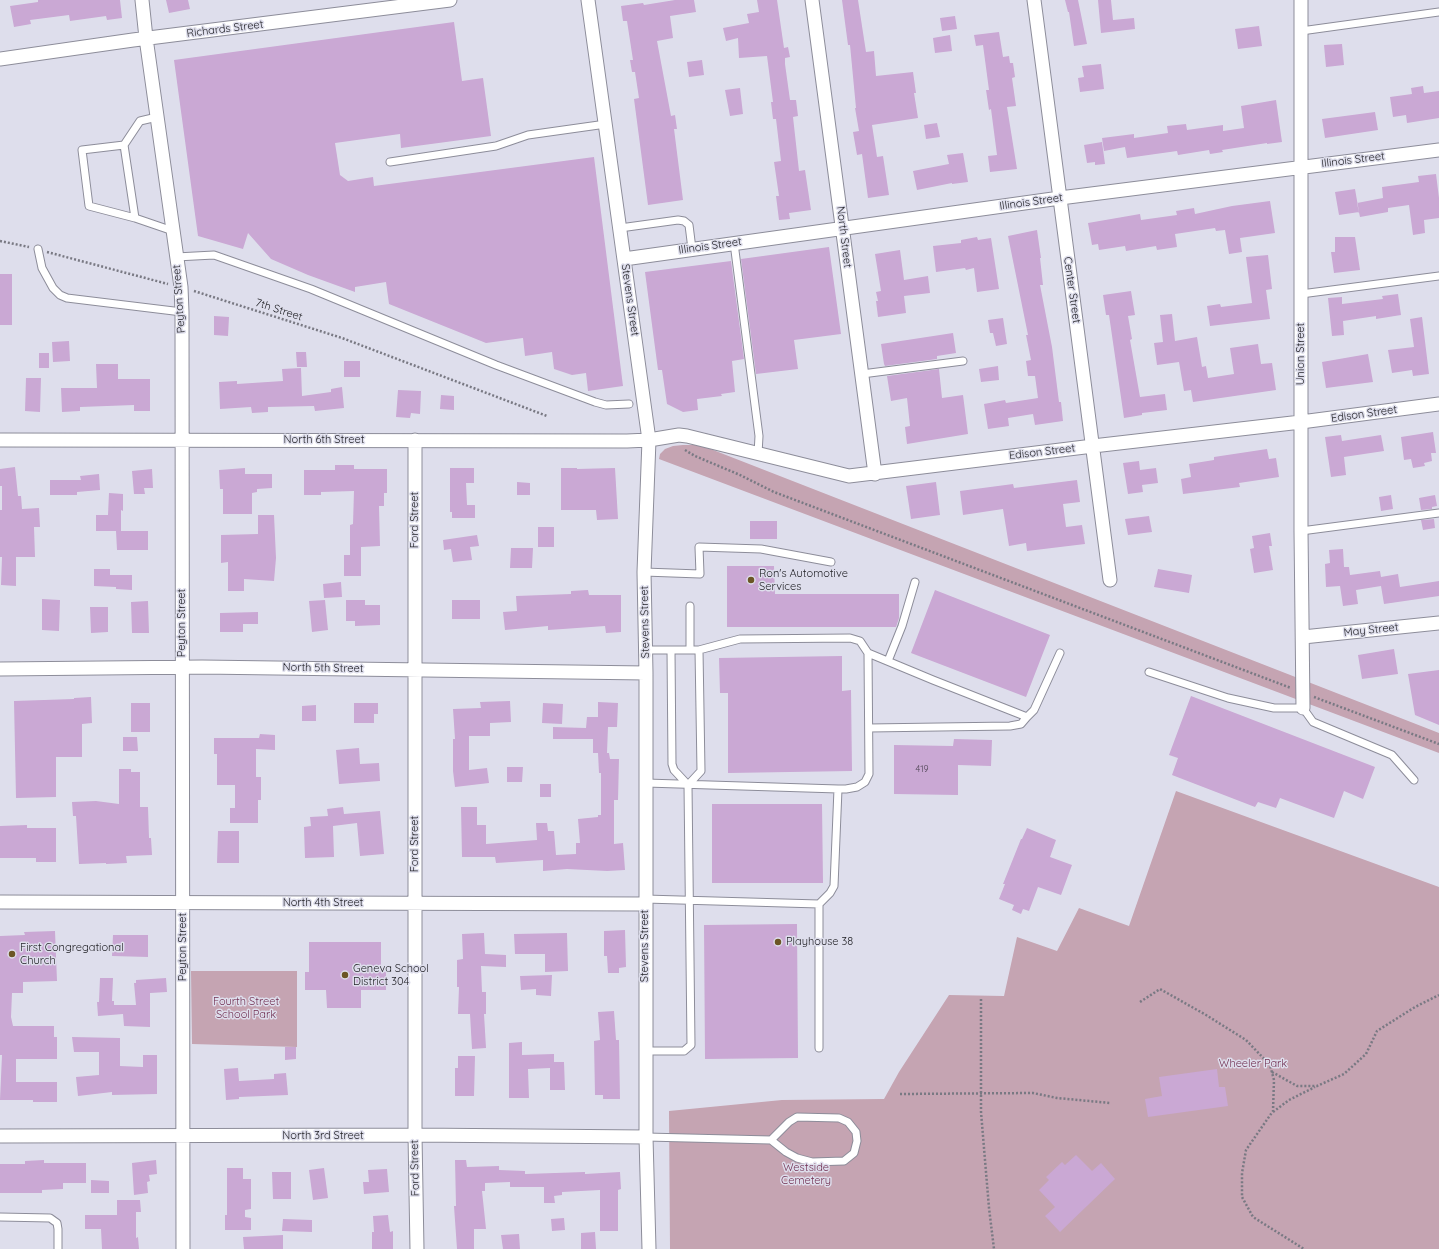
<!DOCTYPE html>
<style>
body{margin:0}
canvas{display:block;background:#dedeec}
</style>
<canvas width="1439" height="1249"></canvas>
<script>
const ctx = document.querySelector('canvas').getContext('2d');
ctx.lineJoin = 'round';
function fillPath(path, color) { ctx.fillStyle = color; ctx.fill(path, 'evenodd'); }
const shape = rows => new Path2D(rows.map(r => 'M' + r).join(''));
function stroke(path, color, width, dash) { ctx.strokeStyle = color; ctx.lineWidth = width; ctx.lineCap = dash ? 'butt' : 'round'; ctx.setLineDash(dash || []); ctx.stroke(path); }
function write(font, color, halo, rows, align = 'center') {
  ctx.font = font + ' Quicksand,sans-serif'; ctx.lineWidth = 3; ctx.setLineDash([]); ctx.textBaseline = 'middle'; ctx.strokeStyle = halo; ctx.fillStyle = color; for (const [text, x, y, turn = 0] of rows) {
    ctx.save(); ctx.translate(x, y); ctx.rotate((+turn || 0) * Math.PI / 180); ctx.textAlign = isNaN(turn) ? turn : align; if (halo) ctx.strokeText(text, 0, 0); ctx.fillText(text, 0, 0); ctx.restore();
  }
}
const green = shape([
 [683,445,695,445,708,448,1439,733,1439,753,659,459,660,454,665,449,673,446],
 [1176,791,1439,887,1439,1249,670,1249,669,1111,782,1100,884,1099,899,1072,949,995,1004,996,1017,937,1057,951,1079,908,1129,926],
 [191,971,297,971,297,1047,192,1044]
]);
const building = shape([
 [38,0,120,0,122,18,107,20,106,16,70,21,69,15,30,20,31,24,14,27,10,6,38,2],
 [166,0,188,0,190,9,169,13],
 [675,0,694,0,696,12,670,16,673,38,657,41,671,116,675,115,677,129,674,129,683,200,648,205,634,99,639,98,635,72,632,72,630,60,633,60,627,21,623,21,621,6,643,3,644,5],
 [757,0,777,0,784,48,788,47,790,57,785,58,785,64,790,100,796,100,798,116,793,117,799,171,805,170,811,210,789,213,790,219,779,220,776,196,779,196,774,162,781,161,776,119,773,119,771,102,773,102,767,56,739,58,738,38,726,41,723,28,749,23,747,14,759,12],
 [842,0,858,0,866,52,874,51,876,76,913,72,916,93,914,93,918,118,872,125,877,157,883,156,889,195,868,198,862,154,857,155,853,132,859,131,855,108,856,108,850,45,848,45],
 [1065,0,1078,0,1087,44,1074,46,1069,12,1068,12],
 [1098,0,1111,0,1113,20,1134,18,1135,29,1101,33],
 [955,16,957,29,942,31,940,18],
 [454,22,462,81,483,78,491,136,401,148,400,134,335,143,340,175,348,181,373,177,374,186,594,157,623,386,588,391,586,373,572,375,554,369,552,352,525,356,523,338,486,343,389,304,386,282,355,287,355,292,308,275,271,259,248,233,243,249,198,236,174,60],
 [1259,26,1262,46,1238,49,1235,29],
 [999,32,1003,57,1009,56,1010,63,1013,63,1015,77,1012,78,1016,106,1007,107,1017,169,990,172,988,156,997,155,991,109,989,110,986,90,989,90,983,45,976,46,974,35],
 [950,35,952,51,935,53,933,38],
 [1342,44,1344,65,1326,67,1324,45],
 [702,60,704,75,689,77,687,62],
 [1101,64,1104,89,1080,92,1078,78,1084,77,1082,66],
 [1423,86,1424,93,1439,91,1439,118,1407,123,1406,115,1393,117,1390,97,1412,94,1411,88],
 [740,88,743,114,730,116,725,90],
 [1276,100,1282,142,1267,144,1267,143,1222,150,1223,152,1210,154,1209,150,1178,155,1177,151,1127,158,1125,147,1104,151,1102,138,1134,134,1134,138,1168,133,1167,126,1186,124,1187,130,1223,125,1223,131,1244,128,1241,106],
 [1375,112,1378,130,1325,138,1322,119],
 [937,123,940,137,926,139,924,125],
 [1102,142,1105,164,1095,165,1095,162,1087,163,1084,145],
 [963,153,968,182,952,184,952,183,917,190,913,171,949,164,947,155],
 [1436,174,1439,198,1439,218,1424,220,1425,233,1413,235,1409,205,1388,208,1388,212,1360,217,1357,203,1383,198,1382,187,1419,182,1418,176],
 [1355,189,1359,212,1339,215,1335,192],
 [1270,201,1275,233,1240,238,1242,252,1229,254,1225,230,1216,231,1215,228,1175,234,1177,247,1157,250,1156,246,1126,251,1125,246,1099,250,1098,244,1092,245,1088,223,1140,214,1141,220,1177,215,1176,211,1194,208,1195,214,1232,206],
 [1037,230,1041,258,1040,258,1043,285,1040,285,1052,347,1059,402,1061,402,1063,421,1035,425,1033,414,1008,418,1009,426,988,429,984,404,1005,400,1006,403,1038,398,1035,376,1028,376,1026,361,1031,360,1026,335,1028,335,1008,236],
 [977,237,978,240,991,238,999,289,977,292,974,268,966,270,965,268,936,272,933,246,961,243,961,240],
 [1335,237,1355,237,1360,270,1334,273,1331,252,1335,252],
 [829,247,841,334,794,340,798,369,756,374,741,259],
 [900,250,904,280,928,276,930,293,904,296,906,313,878,317,876,301,878,301,876,292,881,291,875,254],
 [1268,255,1272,289,1266,290,1270,319,1210,326,1207,306,1220,304,1221,307,1252,303,1246,257],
 [731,261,744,359,732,361,735,392,721,394,722,396,697,399,698,410,683,412,667,404,662,370,658,370,645,272],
 [0,274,12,274,12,325,0,325],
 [1131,291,1135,315,1128,316,1132,339,1130,340,1140,397,1165,394,1167,410,1142,413,1142,415,1124,418,1109,315,1106,315,1103,295],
 [1398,294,1401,315,1376,319,1376,316,1343,321,1344,335,1332,336,1328,298,1342,297,1342,304,1383,299,1382,296],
 [1172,314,1175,341,1197,337,1202,367,1206,366,1208,378,1234,374,1230,348,1258,344,1261,364,1272,363,1276,390,1193,402,1191,390,1184,391,1179,362,1157,365,1154,343,1163,342,1160,315],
 [214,316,229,317,228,336,214,335],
 [1422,317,1429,374,1413,376,1412,370,1392,373,1388,350,1414,347,1410,319],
 [1003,318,1007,344,996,346,993,333,990,333,988,320],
 [953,333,956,353,937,356,937,359,885,366,884,364,881,344],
 [69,341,70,361,53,362,52,342],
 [296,352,306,352,307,367,297,367],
 [39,353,49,353,49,368,39,368],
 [1368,354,1373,382,1326,388,1322,362],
 [344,361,360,361,360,377,344,377],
 [96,364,118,364,118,379,150,379,150,411,134,411,134,405,80,407,80,411,62,412,61,388,97,388],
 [998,366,999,380,981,382,979,369],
 [301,368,302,396,331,392,331,389,342,387,344,408,315,411,314,406,268,407,268,412,252,413,251,407,220,409,219,382,237,381,237,384,283,381,282,369],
 [939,369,942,398,963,395,968,434,907,444,905,427,910,426,907,398,891,401,887,376],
 [26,378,41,378,40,412,25,411],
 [398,390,421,391,420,414,411,413,410,418,396,417],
 [441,395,454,396,454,410,440,409],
 [1433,432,1436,453,1431,453,1432,461,1424,463,1425,466,1413,468,1411,459,1404,460,1401,437],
 [1341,435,1342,441,1381,435,1384,451,1344,457,1346,475,1331,477,1325,437],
 [1267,449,1269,459,1276,458,1279,477,1239,483,1240,487,1183,494,1181,479,1191,477,1189,464,1214,460,1214,457],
 [1139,461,1140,470,1156,468,1158,483,1142,485,1143,492,1128,494,1123,463],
 [335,465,354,465,354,469,387,469,387,493,384,493,384,506,379,506,380,546,361,547,361,576,344,576,344,555,350,555,350,525,353,524,354,491,321,492,321,495,304,495,304,470,335,470],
 [15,467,18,496,21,496,22,509,39,508,40,527,34,527,35,557,16,557,16,586,1,585,2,557,0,557,0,510,2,510,2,486,0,486,0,469],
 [245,468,245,474,272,474,272,488,257,489,257,492,252,493,252,514,223,514,223,489,220,489,219,470],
 [450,468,474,468,474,483,466,483,467,505,475,505,475,518,452,518,452,512,450,512],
 [561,468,577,468,577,469,615,468,618,519,597,520,596,510,561,510],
 [152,469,153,488,144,488,145,494,134,494,132,471],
 [99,474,100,490,77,492,77,495,50,495,50,480,81,480,80,476],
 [1077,480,1080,502,1063,504,1066,527,1082,525,1085,544,1027,551,1026,543,1009,546,1003,509,963,515,960,491,1013,484,1014,488],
 [517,482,530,483,530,495,517,495],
 [936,482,940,515,911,519,906,486],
 [109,493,123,494,123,511,121,510,121,531,96,531,96,515,108,515],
 [1391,495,1393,509,1381,511,1379,497],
 [1435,495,1437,506,1432,507,1432,509,1421,510,1419,498],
 [258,515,274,515,276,558,274,581,244,579,244,591,228,591,228,562,221,563,221,535,258,534],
 [1149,516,1152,532,1128,535,1125,519],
 [1434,519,1435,528,1423,530,1421,520],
 [750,521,777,521,777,539,750,539],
 [538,527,554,527,554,547,538,547],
 [116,531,148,531,148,550,117,550],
 [1270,533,1272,546,1269,546,1273,570,1254,573,1250,549,1254,548,1252,536],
 [477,535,479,546,470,547,472,560,453,562,451,549,444,550,443,540],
 [511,548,533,548,532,568,510,568],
 [1343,549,1344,567,1349,567,1350,575,1380,571,1381,577,1398,574,1400,587,1439,581,1439,596,1384,604,1381,586,1356,590,1358,604,1343,606,1340,586,1326,587,1325,564,1330,563,1329,550],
 [727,566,774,566,775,594,899,594,899,618,896,627,727,627],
 [94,569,110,569,110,575,132,575,132,590,116,589,116,587,94,586],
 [1158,569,1192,575,1189,593,1154,587],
 [341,582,342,597,324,598,323,584],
 [588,590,589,595,621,595,621,632,606,633,605,626,563,629,548,630,548,626,505,630,503,612,517,611,516,596,571,594,571,591],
 [935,590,1050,635,1026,697,911,653],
 [42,599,60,600,59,631,42,630],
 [325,600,328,630,312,632,309,601],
 [346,600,365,600,365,605,380,605,380,625,355,626,355,621,346,621],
 [452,600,480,600,480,619,452,619],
 [148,601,149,633,132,633,131,602],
 [90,607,108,607,108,632,91,633],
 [258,612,258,624,243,624,243,632,220,632,220,613],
 [1394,649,1398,674,1362,679,1358,655],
 [842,656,842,691,851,690,852,771,728,773,728,693,720,693,719,658],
 [1439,670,1439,725,1415,715,1408,674],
 [1191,696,1375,767,1363,799,1344,791,1334,818,1280,798,1276,808,1258,802,1255,807,1172,775,1178,758,1169,755],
 [91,697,92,723,82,724,82,757,56,757,56,797,16,798,14,701,74,699,74,698],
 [510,701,511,722,490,723,490,736,469,736,469,770,487,768,489,783,455,787,453,771,453,739,455,739,453,709,481,708,480,702],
 [598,702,618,703,617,727,608,727,607,753,593,753,593,739,553,739,553,727,586,728,587,717,598,717],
 [131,703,150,703,150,732,131,732],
 [354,703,378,703,378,714,374,714,374,723,354,723],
 [543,703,563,704,562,724,542,723],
 [316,705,316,721,302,721,302,706],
 [260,734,275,735,275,750,256,749,256,777,261,777,261,800,258,800,258,823,230,823,230,808,235,808,235,785,217,785,217,754,214,754,214,738,259,738],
 [123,737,137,737,138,751,123,751],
 [954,739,992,740,991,766,958,765,958,795,894,794,894,745,953,746],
 [359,748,360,764,379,763,380,781,339,784,336,750],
 [598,753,609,753,610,759,619,759,618,800,614,800,614,844,623,843,625,870,607,871,567,869,543,871,543,860,496,863,495,857,462,857,461,807,477,807,477,825,486,825,486,844,537,840,536,823,547,823,548,831,554,831,556,855,576,854,576,843,580,843,578,819,598,817,598,815,601,815,601,773,599,773],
 [507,767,523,767,522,782,507,782],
 [119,769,131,769,131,772,140,772,140,807,148,807,149,838,151,838,152,855,126,856,127,863,106,864,106,863,79,864,76,816,73,816,72,802,96,801,119,804],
 [540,784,551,784,551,797,540,797],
 [712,804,822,804,823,883,712,883],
 [343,807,344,814,380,811,384,854,360,856,357,823,333,826,334,857,305,858,304,827,311,826,310,817,328,816,327,809],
 [27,825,27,828,56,828,56,862,36,862,36,858,0,858,0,826],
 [1027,828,1056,840,1050,857,1072,865,1061,895,1038,887,1029,911,1023,909,1021,914,1012,910,1014,905,999,899,1005,884,1003,884,1021,839,1022,839],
 [218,831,239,831,239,863,217,863],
 [797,924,798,1058,705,1059,704,925],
 [625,930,626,967,619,968,619,973,608,973,607,956,604,956,604,931],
 [55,931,57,981,23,982,23,993,12,993,11,1017,13,1026,54,1026,54,1037,57,1037,57,1059,16,1059,16,1082,57,1082,57,1102,33,1102,33,1100,0,1100,2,1055,0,1055,0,936,25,935,24,932],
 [484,933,485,954,506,955,506,967,481,966,482,992,486,992,486,1014,484,1014,486,1048,472,1049,470,1014,458,1014,459,987,457,987,457,960,463,959,462,934],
 [567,933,568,971,545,972,545,954,515,954,514,934],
 [113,935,148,935,148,957,112,956],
 [309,942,381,942,381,972,386,972,386,990,361,990,361,1008,327,1008,326,990,305,990,305,972,309,972],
 [552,975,551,996,536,995,536,989,521,990,520,976],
 [100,978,113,978,112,1001,114,1001,114,1005,136,1005,134,983,136,983,136,980,166,978,167,992,150,993,150,1027,124,1026,123,1014,98,1016,97,1002,99,1002],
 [614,1011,616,1040,619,1040,620,1099,603,1099,603,1095,595,1095,594,1041,600,1040,598,1012],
 [72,1037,120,1038,120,1066,143,1067,143,1055,157,1055,157,1094,112,1095,112,1092,78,1096,76,1077,99,1075,99,1052,74,1052],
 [522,1042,522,1055,554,1054,554,1062,564,1062,565,1090,550,1090,550,1068,528,1069,529,1098,509,1098,509,1043],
 [285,1047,296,1047,296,1059,285,1060],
 [458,1056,475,1056,474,1096,455,1096,455,1068,458,1068],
 [238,1068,239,1081,274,1079,274,1074,286,1073,288,1095,239,1097,239,1099,226,1100,224,1069],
 [1217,1069,1219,1087,1225,1087,1228,1106,1148,1117,1145,1099,1162,1096,1159,1077],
 [1076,1155,1092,1171,1101,1163,1115,1179,1060,1232,1045,1216,1055,1207,1039,1190,1049,1180,1046,1177,1062,1162,1065,1165],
 [44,1160,44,1163,86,1163,86,1183,63,1183,63,1189,42,1190,42,1193,0,1193,0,1164,25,1164,25,1161],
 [156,1160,157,1174,149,1175,150,1181,147,1182,148,1193,134,1195,132,1163],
 [455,1160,466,1160,467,1167,499,1166,499,1170,525,1171,525,1174,585,1172,585,1174,620,1172,621,1189,618,1190,618,1231,600,1231,600,1190,562,1192,562,1195,554,1196,555,1203,544,1203,544,1187,510,1187,510,1182,485,1183,485,1191,482,1191,486,1229,474,1229,474,1249,457,1249,454,1206,456,1206],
 [227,1168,243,1168,243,1179,251,1179,251,1209,245,1210,245,1217,251,1218,251,1230,225,1230,225,1215,227,1215],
 [324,1168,328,1198,313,1200,309,1170],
 [387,1169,389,1192,364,1194,363,1182,369,1182,368,1170],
 [272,1172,291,1172,291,1199,273,1199],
 [91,1180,109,1181,109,1193,91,1193],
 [117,1200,140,1200,141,1212,136,1212,136,1238,138,1237,139,1249,102,1249,101,1229,85,1229,85,1215,117,1215],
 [388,1215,390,1232,393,1231,393,1249,372,1249,372,1232,374,1232,373,1216],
 [564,1218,565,1230,552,1231,551,1219],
 [283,1219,312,1220,312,1232,282,1231],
 [595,1232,596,1249,581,1249,581,1233],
 [519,1234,520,1249,503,1249,501,1235],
 [283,1235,283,1249,244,1249,243,1237]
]);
const path = shape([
 [0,241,29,247],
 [47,252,168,284],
 [194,291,342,338,547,416],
 [685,450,695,456,740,475,774,492,1291,688],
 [1314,697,1439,744],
 [981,999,981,1112,989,1208,994,1249],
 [1140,1002,1160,989,1206,1015,1246,1040,1270,1065,1274,1080,1273,1111,1246,1150,1242,1173,1242,1197,1253,1217,1304,1249],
 [1272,1072,1297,1086,1317,1086,1344,1074,1366,1054,1377,1031,1415,1007,1439,995],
 [900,1094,1033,1093,1057,1098,1110,1103],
 [1273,1112,1289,1100,1315,1087]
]);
const lane = shape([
 [1301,31,1439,12],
 [157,117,140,121,124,145,135,218,173,231],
 [124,145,82,150,89,206,135,218],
 [390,162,496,146,528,135,606,124],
 [620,228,678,220,684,221,689,225,692,249],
 [734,243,759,436,758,454],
 [38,249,42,268,53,288,60,295,67,298,182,312],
 [176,257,214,255,311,289,496,365,595,402,606,405,629,404],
 [1301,294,1439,276],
 [862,374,963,361],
 [1301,531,1439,513],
 [644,572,700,574,699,547,761,549,831,562],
 [690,606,690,650],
 [645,650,699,650,740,639,850,638,860,641,868,653,869,774,865,782,857,787,846,789,838,789],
 [671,650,672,764,674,770,688,785],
 [868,653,933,680,1027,717,1021,724,1010,726,869,728],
 [888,661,902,626,915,582],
 [1149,672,1228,698,1274,708,1303,708,1313,722,1392,755,1414,780],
 [1027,717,1034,710,1060,653],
 [646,783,838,789,834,886,830,893,819,904],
 [645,899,819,904,819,1048],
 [646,1051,684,1051,691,1045,688,785,701,771,699,650],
 [646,1137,771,1140,786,1152,797,1158,812,1162,844,1161,854,1153,857,1141,856,1132,848,1122,839,1118,797,1117,789,1122,771,1140],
 [0,1217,50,1218,57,1223,58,1229,58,1249]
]);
const street = shape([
 [142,0,146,38,181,287,182,312,183,1249],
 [588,0,649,440,644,572,646,673,646,1137,649,1249],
 [812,0,875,474],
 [1034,0,1110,580],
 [1301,0,1301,531,1303,708],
 [0,59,133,40,450,0],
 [624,259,1060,198,1439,150],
 [0,440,627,441,649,440,679,435,687,436,849,476,1093,446,1301,422,1439,404],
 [415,440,415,1135,417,1249],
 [1303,637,1439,623],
 [0,669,202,667,646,673],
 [0,902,645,904],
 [0,1136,415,1135,646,1137]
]);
const markers = [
 [751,580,4,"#6b5625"],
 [778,942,4,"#6b5625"],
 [12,954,4,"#6b5625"],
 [345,975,4,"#6b5625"]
];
const numberNames = [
 ["419",922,769]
];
const streetNames = [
 ["Richards Street",225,29,-7],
 ["Illinois Street",1353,160,-7],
 ["Illinois Street",1031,202,-8],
 ["North Street",844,237,83],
 ["Illinois Street",710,246,-8],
 ["Center Street",1072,290,82],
 ["Peyton Street",179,299,-94],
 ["Stevens Street",630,300,82],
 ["7th Street",279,310,18],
 ["Union Street",1301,354,-90],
 ["Edison Street",1364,414,-8],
 ["North 6th Street",324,440],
 ["Edison Street",1042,452,-7],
 ["Ford Street",415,520,-90],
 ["Stevens Street",645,622,-91],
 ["Peyton Street",182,623,-90],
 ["May Street",1371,630,-6],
 ["North 5th Street",323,668,1],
 ["Ford Street",415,844,-90],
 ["North 4th Street",323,903],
 ["Stevens Street",645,946,-90],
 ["Peyton Street",183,947,-90],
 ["North 3rd Street",323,1136],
 ["Ford Street",415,1168,-91]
];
const poiNames = [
 ["Ron's Automotive",759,574],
 ["Services",759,587],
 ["Playhouse 38",786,942],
 ["First Congregational",20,948],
 ["Church",20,961],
 ["Geneva School",353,969],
 ["District 304",353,982]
];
const parkNames = [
 ["Fourth Street",246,1002],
 ["School Park",246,1015],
 ["Wheeler Park",1253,1064],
 ["Westside",806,1168],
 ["Cemetery",806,1181]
];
fillPath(green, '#c5a4b2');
fillPath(building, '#caa8d4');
stroke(lane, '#8d8d9a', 9);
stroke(street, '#8d8d9a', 15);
stroke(path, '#797983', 2.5, [2, 2]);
stroke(lane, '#fff', 7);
stroke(street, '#fff', 13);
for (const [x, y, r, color] of markers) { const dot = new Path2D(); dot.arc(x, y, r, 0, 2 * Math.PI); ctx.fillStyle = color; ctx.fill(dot); stroke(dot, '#dedeec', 1.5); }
write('9px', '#4d4453', null, numberNames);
write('11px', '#232328', '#dedeec', streetNames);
write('11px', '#232328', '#dedeec', poiNames, 'left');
write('11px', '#712f51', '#dedeec', parkNames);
</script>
